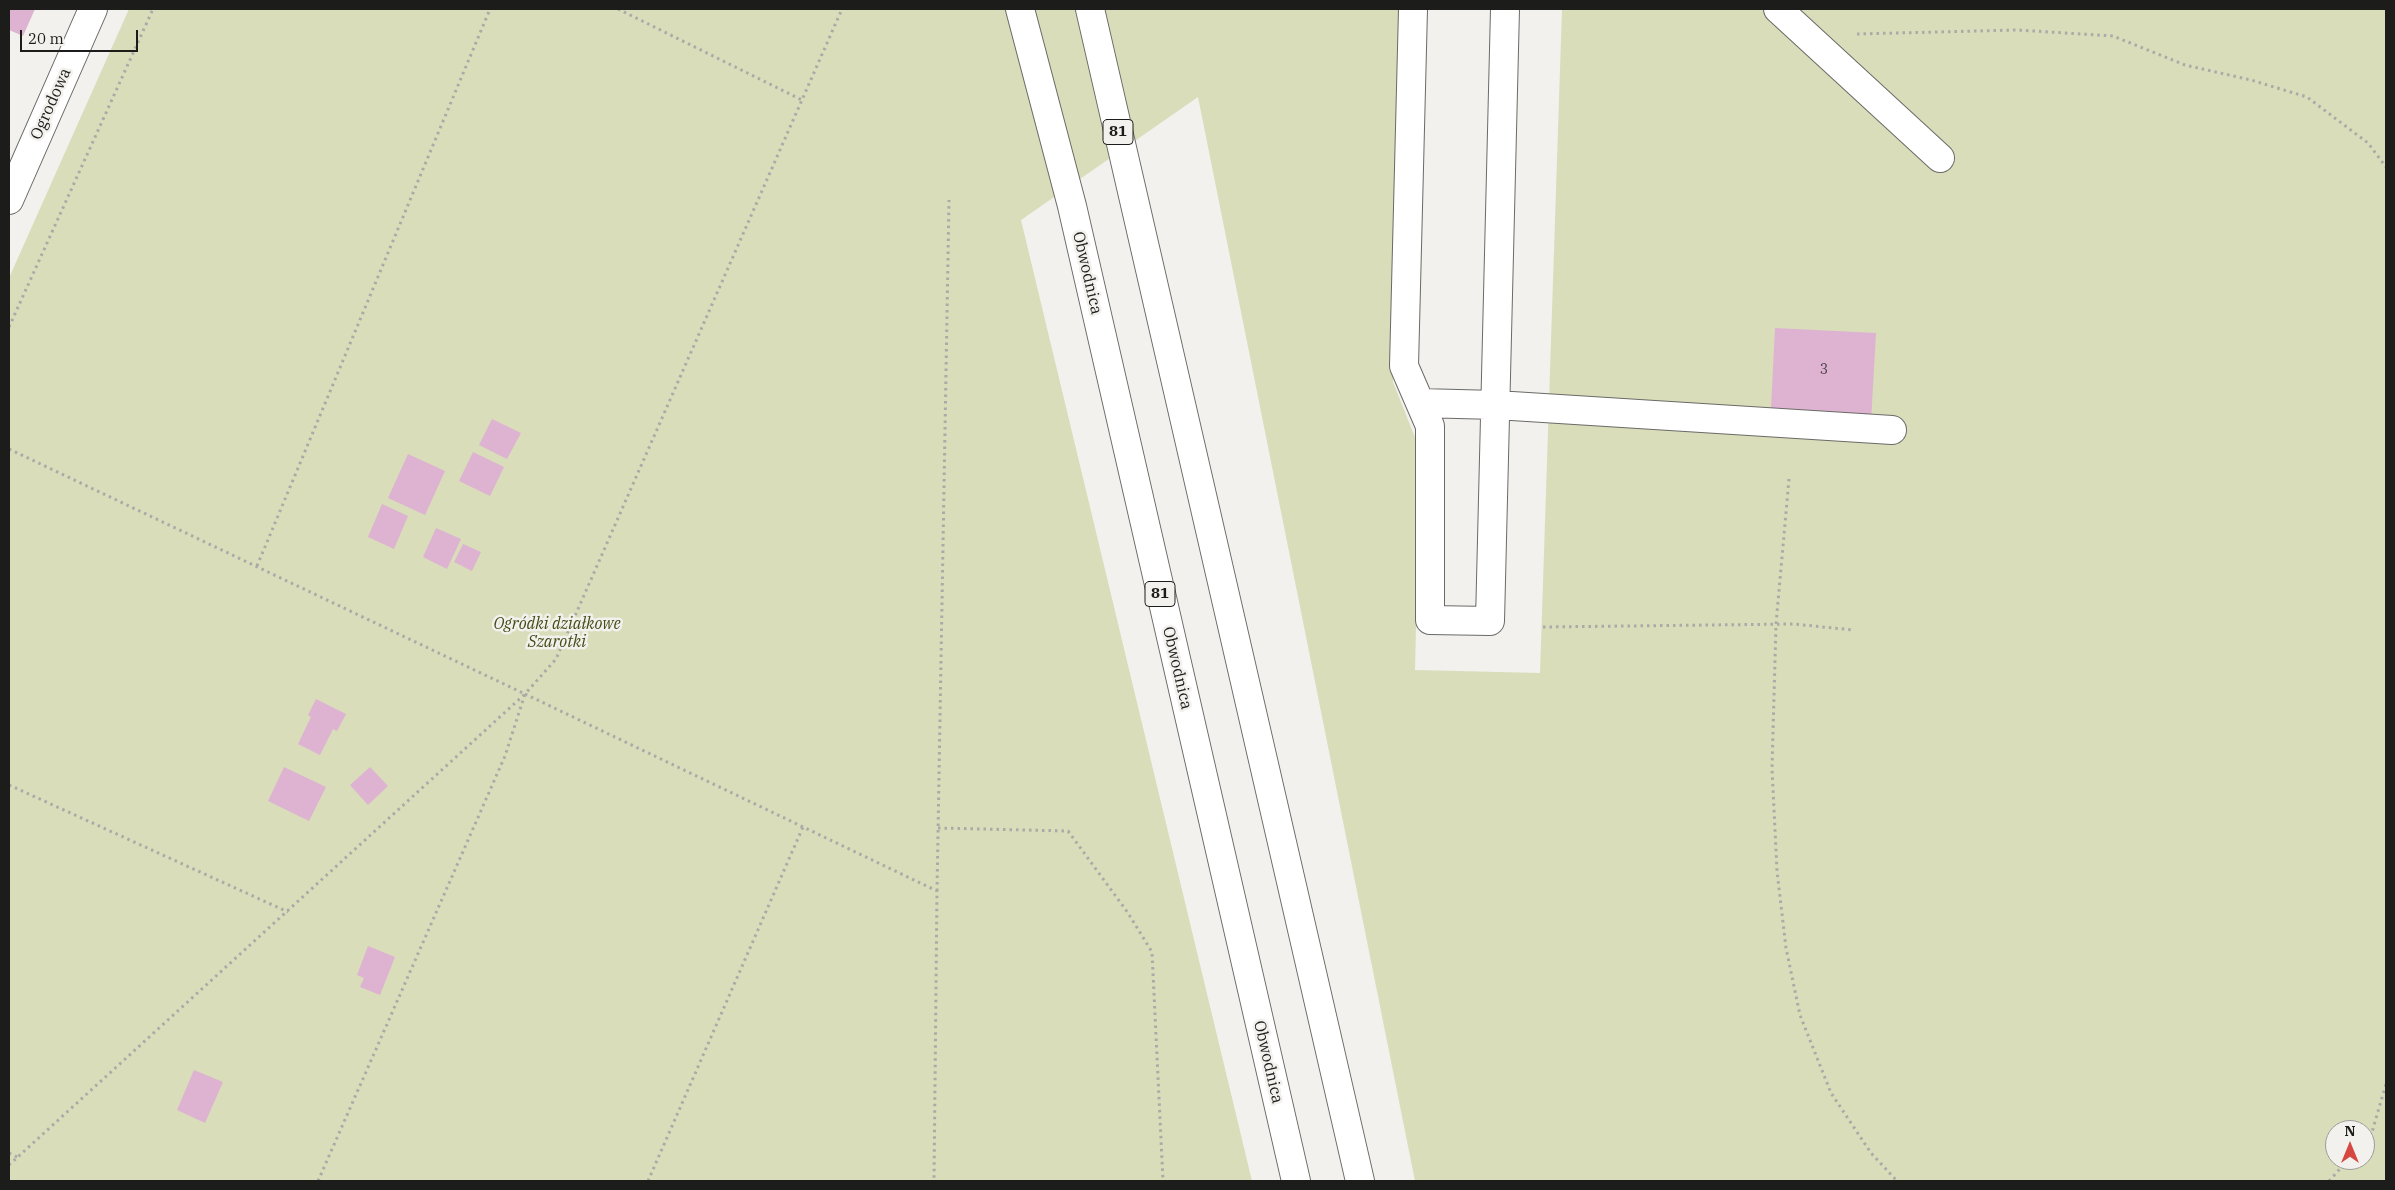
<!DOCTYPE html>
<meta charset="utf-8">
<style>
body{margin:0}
#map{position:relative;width:2395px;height:1190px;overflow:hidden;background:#f2f1ed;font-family:"IBM Plex Serif",serif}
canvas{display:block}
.frame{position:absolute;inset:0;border:10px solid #1c1c1b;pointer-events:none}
.north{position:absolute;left:2325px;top:1120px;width:50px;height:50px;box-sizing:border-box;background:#f2f1ed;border:1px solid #9c9c99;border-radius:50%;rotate:0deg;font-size:14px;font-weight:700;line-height:20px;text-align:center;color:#1c1c1b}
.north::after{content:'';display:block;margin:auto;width:18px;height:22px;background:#d54740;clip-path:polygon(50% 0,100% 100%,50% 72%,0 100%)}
.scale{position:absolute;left:20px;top:30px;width:118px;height:22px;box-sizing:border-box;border:2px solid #1c1c1b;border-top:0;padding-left:6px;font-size:15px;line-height:18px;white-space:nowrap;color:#1c1c1b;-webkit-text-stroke:4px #f2f1ed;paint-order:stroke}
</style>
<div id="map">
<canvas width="2395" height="1190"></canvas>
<div class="frame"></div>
<div class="north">N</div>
<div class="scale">20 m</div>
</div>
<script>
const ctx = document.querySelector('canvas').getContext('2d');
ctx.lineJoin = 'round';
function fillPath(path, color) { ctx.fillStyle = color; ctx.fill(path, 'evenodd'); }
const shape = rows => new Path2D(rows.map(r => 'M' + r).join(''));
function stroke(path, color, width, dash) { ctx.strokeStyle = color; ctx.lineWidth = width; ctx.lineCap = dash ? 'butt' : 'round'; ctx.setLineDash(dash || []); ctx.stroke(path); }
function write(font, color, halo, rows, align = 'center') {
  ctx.font = font + ' "IBM Plex Serif",serif'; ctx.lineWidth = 5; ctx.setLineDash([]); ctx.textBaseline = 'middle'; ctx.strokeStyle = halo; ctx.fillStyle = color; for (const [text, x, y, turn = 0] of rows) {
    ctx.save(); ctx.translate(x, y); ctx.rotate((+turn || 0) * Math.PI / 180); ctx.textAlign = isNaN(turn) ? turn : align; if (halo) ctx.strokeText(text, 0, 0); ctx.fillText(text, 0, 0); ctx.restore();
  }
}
const green = shape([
 [129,9,1402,9,1393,382,1420,450,1415,670,1540,673,1562,9,2386,9,2386,1181,1415,1181,1198,97,1021,220,1252,1181,9,1181,9,278],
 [2335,1130,2365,1130,2365,1160,2335,1160]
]);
const building = shape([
 [9,9,35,9,23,36,9,30],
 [1775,328,1876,333,1871,422,1768,416,1771,408],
 [492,419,521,433,507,459,479,445],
 [473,452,504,467,490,496,459,481],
 [408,454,445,471,425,515,388,498],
 [382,504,408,516,394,549,368,537],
 [436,528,461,539,447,569,423,557],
 [463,544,481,552,472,571,454,562],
 [316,699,346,714,337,731,333,729,320,755,298,744,311,717,308,715],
 [284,767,326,787,309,821,268,801],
 [370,767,388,786,368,805,350,785],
 [368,946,395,957,380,995,360,987,364,978,357,975],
 [194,1070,223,1082,205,1123,177,1110]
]);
const path = shape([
 [618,9,802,100],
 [1857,34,2017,30,2113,36,2185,65,2251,80,2307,97,2368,143,2386,167],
 [9,327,153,9],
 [9,449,525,694,9,1165],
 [1789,479,1776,624,1772,768,1777,871,1786,948,1800,1015,1831,1093,1871,1153,1897,1181],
 [257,566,490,9],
 [1543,627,1793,624,1854,630],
 [525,694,937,891,934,1181],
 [9,785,288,912],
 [938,828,1068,831,1128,913,1152,952,1163,1181],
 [937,891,949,200],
 [2365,1141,2372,1132,2386,1084],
 [9,1153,17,1157],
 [318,1181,505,756,525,694,556,659,842,9],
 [648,1181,803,827],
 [2329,1181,2348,1160]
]);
const minor = shape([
 [1413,9,1404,366,1430,426,1430,620,1490,621,1505,9],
 [1778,9,1940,158],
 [9,200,93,9],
 [1420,403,1496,405,1892,430]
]);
const major = shape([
 [1020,9,1072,206,1296,1181],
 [1090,9,1360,1181]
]);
const numberNames = [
 ["3",1824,370]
];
const shields = [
 [1118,132,30],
 [1160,594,30]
];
const shieldNames = [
 ["81",1118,132],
 ["81",1160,594]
];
const streetNames = [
 ["Ogrodowa",51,104,-66],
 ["Obwodnica",1087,273,77],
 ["Obwodnica",1177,668,77],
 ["Obwodnica",1268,1062,77]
];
const parkNames = [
 ["Ogródki działkowe",557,624],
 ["Szarotki",557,642]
];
fillPath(green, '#d9ddba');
fillPath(building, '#ddb3d1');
stroke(minor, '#6b6a67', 30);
stroke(major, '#6b6a67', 30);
stroke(path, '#abaaa7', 3, [2.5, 4]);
stroke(minor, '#fff', 28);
stroke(major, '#fff', 28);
write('14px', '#4c4248', null, numberNames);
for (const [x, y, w] of shields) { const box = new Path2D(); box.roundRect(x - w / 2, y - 12.5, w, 25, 4); ctx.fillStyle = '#f2f1ed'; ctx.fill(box); stroke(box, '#1c1c1b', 1); }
write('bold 15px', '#1c1c1b', null, shieldNames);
write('16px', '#1c1c1b', '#f2f1ed', streetNames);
write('italic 16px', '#474b15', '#f2f1ed', parkNames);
</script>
